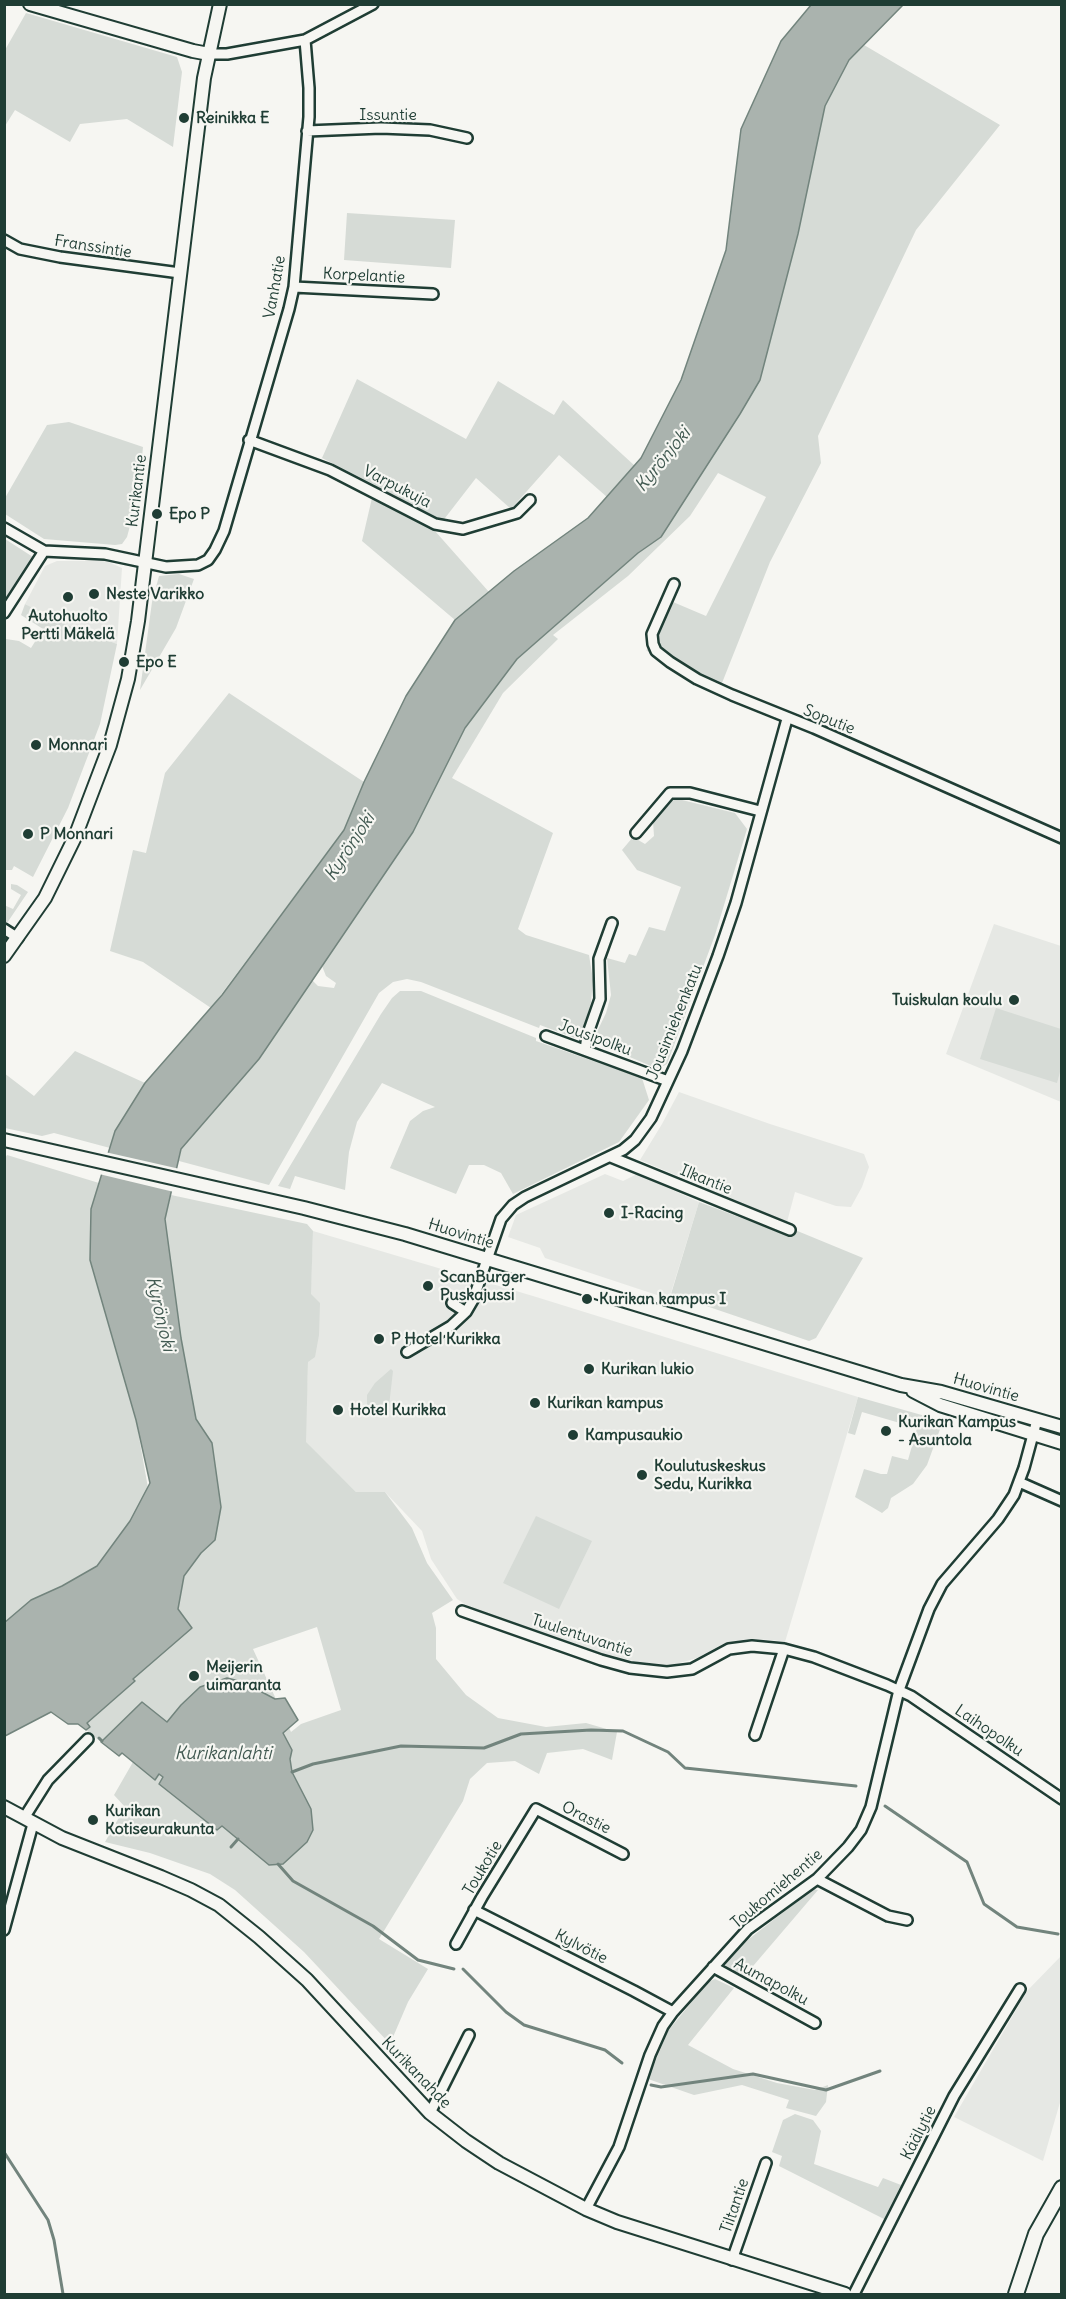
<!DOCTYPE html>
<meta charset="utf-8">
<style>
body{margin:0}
#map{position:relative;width:1066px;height:2299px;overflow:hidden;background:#f6f6f2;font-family:Delius,sans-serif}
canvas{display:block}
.frame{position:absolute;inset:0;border:6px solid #1f3d34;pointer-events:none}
</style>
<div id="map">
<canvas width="1066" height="2299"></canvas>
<div class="frame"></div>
</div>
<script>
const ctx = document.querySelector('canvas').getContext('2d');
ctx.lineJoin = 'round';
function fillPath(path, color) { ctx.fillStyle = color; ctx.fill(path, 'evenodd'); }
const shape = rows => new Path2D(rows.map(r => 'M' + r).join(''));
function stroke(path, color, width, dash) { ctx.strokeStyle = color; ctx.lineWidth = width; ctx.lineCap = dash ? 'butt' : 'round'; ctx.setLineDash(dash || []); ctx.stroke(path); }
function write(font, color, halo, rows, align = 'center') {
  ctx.font = font + ' Delius,sans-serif'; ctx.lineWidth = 4.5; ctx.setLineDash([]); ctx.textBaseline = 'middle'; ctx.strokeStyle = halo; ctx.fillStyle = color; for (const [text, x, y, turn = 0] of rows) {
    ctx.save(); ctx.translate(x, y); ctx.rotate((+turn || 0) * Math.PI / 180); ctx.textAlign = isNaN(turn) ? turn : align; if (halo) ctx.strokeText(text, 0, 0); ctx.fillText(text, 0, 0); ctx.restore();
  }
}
const built = shape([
 [57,561,106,561,122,568,117,644,74,628,25,604,45,566],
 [994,924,1061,946,1061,1102,946,1054],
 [679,1092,770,1124,864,1154,869,1167,862,1187,851,1207,836,1206,795,1192,787,1222,640,1160,662,1124],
 [605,1174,623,1181,637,1174,699,1202,669,1299,545,1258,540,1248,508,1237,516,1215],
 [313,1231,533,1296,858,1397,785,1642,772,1640,747,1639,723,1644,697,1658,673,1665,637,1662,598,1652,471,1608,457,1599,431,1559,422,1531,385,1492,356,1492,305,1442],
 [1061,1956,1061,2099,1043,2161,954,2117,1027,1991]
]);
const green = shape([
 [26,13,177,57,182,72,173,147,127,119,80,124,70,142,15,110,5,126,5,50],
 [864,45,1000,125,916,230,818,436,821,463,770,562,722,683,713,691,674,671,646,650,660,644,659,634,673,602,706,616,766,497,718,473,690,516,628,576,553,635,558,639,503,693,452,778,553,833,518,929,526,935,589,955,593,980,591,1003,581,1035,575,1038,540,1025,539,1028,421,982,407,979,393,982,379,993,269,1185,179,1161,181,1149,259,1059,312,980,318,986,334,988,336,983,326,976,322,966,413,832,465,728,517,659,638,553,661,537,798,234,825,106,849,60],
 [347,213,455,220,451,268,344,260],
 [357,379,466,439,498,381,554,415,563,400,635,466,607,497,559,455,511,509,476,478,435,531,489,592,455,620,362,541,375,485,322,458],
 [69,422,143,447,138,496,127,537,122,544,115,545,44,539,5,514,5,498,47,425],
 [5,539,33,557,5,599],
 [179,574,194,579,176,628,140,690,152,602,159,576],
 [25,604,74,628,117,644,100,724,68,808,33,877,14,866,12,870,4,870,5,641,6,639,19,641,31,648,43,629,21,615],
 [229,693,364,782,344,830,211,1008,143,962,110,951,133,850,146,853,165,773],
 [678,799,735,813,747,829,715,935,667,1064,658,1069,599,1044,595,1036,606,1013,611,995,607,958,625,963,629,954,636,956,649,927,665,931,681,887,637,870,622,850,633,837,645,844,654,836,653,821,667,802],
 [11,884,17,885,28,892,5,926,4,905,13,909,21,895,11,889],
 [400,991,421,991,536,1038,536,1041,642,1078,649,1100,619,1142,513,1194,501,1173,484,1165,469,1165,456,1194,390,1168,410,1121,423,1111,435,1107,382,1083,357,1122,349,1152,345,1190,295,1176,290,1189,278,1186,381,1014,392,998],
 [996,1008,1061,1029,1061,1068,1057,1083,980,1059],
 [75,1051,145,1083,115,1131,110,1148,54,1133,42,1136,5,1128,4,1073,34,1096],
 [7,1155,99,1183,91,1209,136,1420,148,1488,130,1521,97,1566,62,1586,31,1600,5,1623,4,1160],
 [171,1195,307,1224,313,1231,311,1294,320,1303,319,1335,315,1357,308,1362,306,1442,356,1492,385,1492,412,1528,427,1563,453,1600,432,1613,436,1628,436,1659,466,1695,498,1718,546,1727,586,1723,617,1732,612,1760,583,1749,547,1753,539,1774,515,1761,487,1763,470,1779,463,1801,379,1939,428,1969,408,2002,390,2044,304,1952,235,1890,210,1874,150,1853,105,1842,125,1807,114,1795,133,1762,122,1753,119,1756,101,1742,86,1730,90,1727,87,1723,134,1681,133,1679,192,1628,178,1609,184,1576,201,1553,215,1540,221,1507,212,1443,196,1419,181,1338,165,1219],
 [317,1627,341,1710,301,1724,291,1732,253,1649],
 [699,1202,792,1237,795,1230,863,1258,816,1338,809,1341,671,1294],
 [391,1369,393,1371,389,1406,386,1411,380,1414,374,1413,369,1409,367,1404,367,1395,375,1383],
 [858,1397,943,1421,927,1465,913,1484,891,1498,888,1508,882,1513,855,1497,864,1469,881,1474,887,1474,892,1456,908,1460,917,1428,862,1412,855,1435,848,1433],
 [536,1516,592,1541,559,1609,503,1583],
 [813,1889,818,1890,742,1979,727,1970,725,1963,740,1946],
 [715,1979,734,1988,688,2045,733,2069,777,2083,815,2090,828,2085,826,2102,816,2116,786,2108,789,2100,742,2085,694,2095,648,2079,668,2031,708,1982],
 [795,2114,813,2120,821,2131,814,2164,878,2187,883,2178,901,2185,884,2219,779,2166,782,2156,772,2152,783,2120]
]);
const water = shape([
 [811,5,903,5,849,60,825,106,798,234,760,380,740,414,661,537,638,553,517,659,465,728,413,832,259,1059,181,1149,165,1219,181,1338,196,1419,212,1443,221,1507,215,1540,201,1553,184,1576,178,1609,192,1628,133,1679,135,1681,87,1723,90,1727,86,1730,78,1724,68,1724,51,1712,5,1736,4,1623,31,1600,62,1586,97,1566,130,1521,150,1483,136,1420,90,1260,91,1209,115,1131,145,1083,222,995,344,830,364,782,406,696,455,620,514,571,588,518,641,458,681,380,726,250,741,129,781,41,811,5],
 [227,1678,243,1682,275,1699,285,1698,298,1720,283,1733,292,1750,290,1759,292,1772,311,1809,313,1830,307,1842,283,1864,269,1865,222,1826,217,1830,159,1784,163,1777,159,1774,155,1780,122,1753,119,1756,101,1742,142,1702,167,1722,181,1705,200,1687,227,1678]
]);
const pier = shape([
 [105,1152,180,1169,174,1192,99,1174]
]);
const stream = shape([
 [99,1738,102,1741],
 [292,1772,313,1764,401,1746,484,1748,521,1734,591,1730,623,1731,668,1752,685,1768,856,1786],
 [885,1806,967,1862,984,1904,1017,1927,1058,1934],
 [231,1847,238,1839],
 [278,1864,293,1881,373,1926,418,1960,454,1969],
 [463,1969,506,2012,524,2025,605,2050,622,2063],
 [651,2085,661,2087,753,2074,826,2090,880,2071],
 [4,2152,48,2220,54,2240,63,2294]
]);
const street = shape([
 [305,40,373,4],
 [307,131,381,128,430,130,467,138],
 [4,240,20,249,60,257,180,273],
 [294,287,433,294],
 [249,440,330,470,435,524,463,529,517,513,530,500],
 [4,528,44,551,105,554,166,567,198,565,208,560,215,550,224,531,289,309,294,287,309,117,309,88,305,40,227,54,209,54],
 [674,584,652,634,653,644,656,651,670,662,697,679,732,695,814,728,1062,838],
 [4,613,44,551],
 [636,833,670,793,690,793,760,811],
 [4,929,18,938],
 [546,1036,668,1081],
 [585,1050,587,1036,600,999,599,959,612,923],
 [611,1157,790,1230],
 [452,1303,466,1312],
 [407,1352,451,1326,466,1312,473,1300,501,1219,513,1205,525,1197,623,1150,635,1140,651,1118,682,1051,718,956,736,903,787,719],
 [1019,1482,1062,1501],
 [462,1611,601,1660,630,1668,667,1672,692,1669,729,1649,752,1646,784,1649,814,1657,887,1685,911,1696,1062,1799],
 [755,1735,784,1649],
 [24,1818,48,1780,88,1739],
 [817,1879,888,1916,907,1920],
 [474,1910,634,1991,673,2012],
 [4,1930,33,1824],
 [456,1944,482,1897,536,1809,623,1854],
 [713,1967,815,2023],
 [430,2113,469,2035],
 [586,2209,619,2147,650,2055,663,2026,673,2012,748,1929,817,1879,848,1847,861,1830,871,1807,899,1690,929,1609,942,1584,998,1519,1014,1495,1024,1468,1037,1420],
 [732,2260,766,2163],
 [854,2294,954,2096,1020,1989]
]);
const secondary = shape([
 [30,4,193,51,209,54],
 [4,956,45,898,75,837,110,745,128,679,138,621,204,78,220,4],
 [4,1140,304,1208,405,1234,901,1385,941,1392,1062,1427],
 [913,1391,940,1405,1062,1443],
 [4,1807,62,1838,161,1877,191,1890,219,1905,259,1937,307,1980,430,2113,466,2141,499,2163,586,2209,617,2222,845,2294]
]);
const primary = shape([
 [1016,2294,1036,2234,1062,2188]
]);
const markers = [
 [184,118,6,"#1f3d34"],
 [157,514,6,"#1f3d34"],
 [94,594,6,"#1f3d34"],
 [68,597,6,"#1f3d34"],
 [124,662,6,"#1f3d34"],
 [36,745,6,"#1f3d34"],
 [28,834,6,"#1f3d34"],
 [1014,1000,6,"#1f3d34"],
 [609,1213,6,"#1f3d34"],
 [428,1286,6,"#1f3d34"],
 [587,1299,6,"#1f3d34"],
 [379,1339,6,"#1f3d34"],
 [589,1369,6,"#1f3d34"],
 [535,1403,6,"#1f3d34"],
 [338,1410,6,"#1f3d34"],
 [886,1431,6,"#1f3d34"],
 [573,1435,6,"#1f3d34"],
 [642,1475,6,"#1f3d34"],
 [194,1676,6,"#1f3d34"],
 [93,1820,6,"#1f3d34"]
];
const streetNames = [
 ["Issuntie",388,115],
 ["Franssintie",93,247,9],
 ["Korpelantie",364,276,3],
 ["Vanhatie",275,287,-80],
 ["Varpukuja",397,487,27],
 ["Kurikantie",137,491,-83],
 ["Soputie",829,720,22],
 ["Jousimiehenkatu",675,1022,-68],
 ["Jousipolku",595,1038,20],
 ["Ilkantie",706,1180,22],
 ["Huovintie",461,1234,17],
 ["Huovintie",986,1388,16],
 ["Tuulentuvantie",582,1636,18],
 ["Laihopolku",989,1731,34],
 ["Orastie",586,1818,27],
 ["Toukotie",483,1868,-59],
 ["Toukomiehentie",777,1889,-40],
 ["Kylvötie",581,1947,27],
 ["Aumapolku",771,1982,28],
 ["Kurikanahde",416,2073,46],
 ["Käälytie",919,2133,-63],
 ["Tiltantie",735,2206,-71]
];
const poiNames = [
 ["Reinikka E",196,118],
 ["Epo P",169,514],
 ["Neste Varikko",106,594],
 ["Autohuolto",68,616,"center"],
 ["Pertti Mäkelä",68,634,"center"],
 ["Epo E",136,662],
 ["Monnari",48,745],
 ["P Monnari",40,834],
 ["Tuiskulan koulu",1002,1000,"right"],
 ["I-Racing",621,1213],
 ["ScanBurger",440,1277],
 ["Puskajussi",440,1295],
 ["Kurikan kampus I",599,1299],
 ["P Hotel Kurikka",391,1339],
 ["Kurikan lukio",601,1369],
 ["Kurikan kampus",547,1403],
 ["Hotel Kurikka",350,1410],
 ["Kurikan Kampus",898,1422],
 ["- Asuntola",898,1440],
 ["Kampusaukio",585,1435],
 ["Koulutuskeskus",654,1466],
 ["Sedu, Kurikka",654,1484],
 ["Meijerin",206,1667],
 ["uimaranta",206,1685],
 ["Kurikan",105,1811],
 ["Kotiseurakunta",105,1829]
];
const waterNames = [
 ["Kyrönjoki",663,460,-51],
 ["Kyrönjoki",350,847,-57],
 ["Kyrönjoki",160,1314,77],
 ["Kurikanlahti",223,1754]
];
fillPath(built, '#e6e8e4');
fillPath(green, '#d6dbd6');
fillPath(water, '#aab3ae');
stroke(water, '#72847d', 1.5);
fillPath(pier, '#f6f6f2');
stroke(stream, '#72847d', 3);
stroke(street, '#1f3d34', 14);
stroke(secondary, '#1f3d34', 16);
stroke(primary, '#1f3d34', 18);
stroke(street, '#f6f6f2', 9);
stroke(secondary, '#f6f6f2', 12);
stroke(primary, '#f6f6f2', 14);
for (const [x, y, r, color] of markers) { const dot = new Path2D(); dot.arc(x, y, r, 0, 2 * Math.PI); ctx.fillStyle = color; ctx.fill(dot); stroke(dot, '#f6f6f2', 2); }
write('16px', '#1f3d34', '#f6f6f2', streetNames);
write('bold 16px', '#1f3d34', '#f6f6f2', poiNames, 'left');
write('italic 18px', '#425a52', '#f6f6f2', waterNames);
</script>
